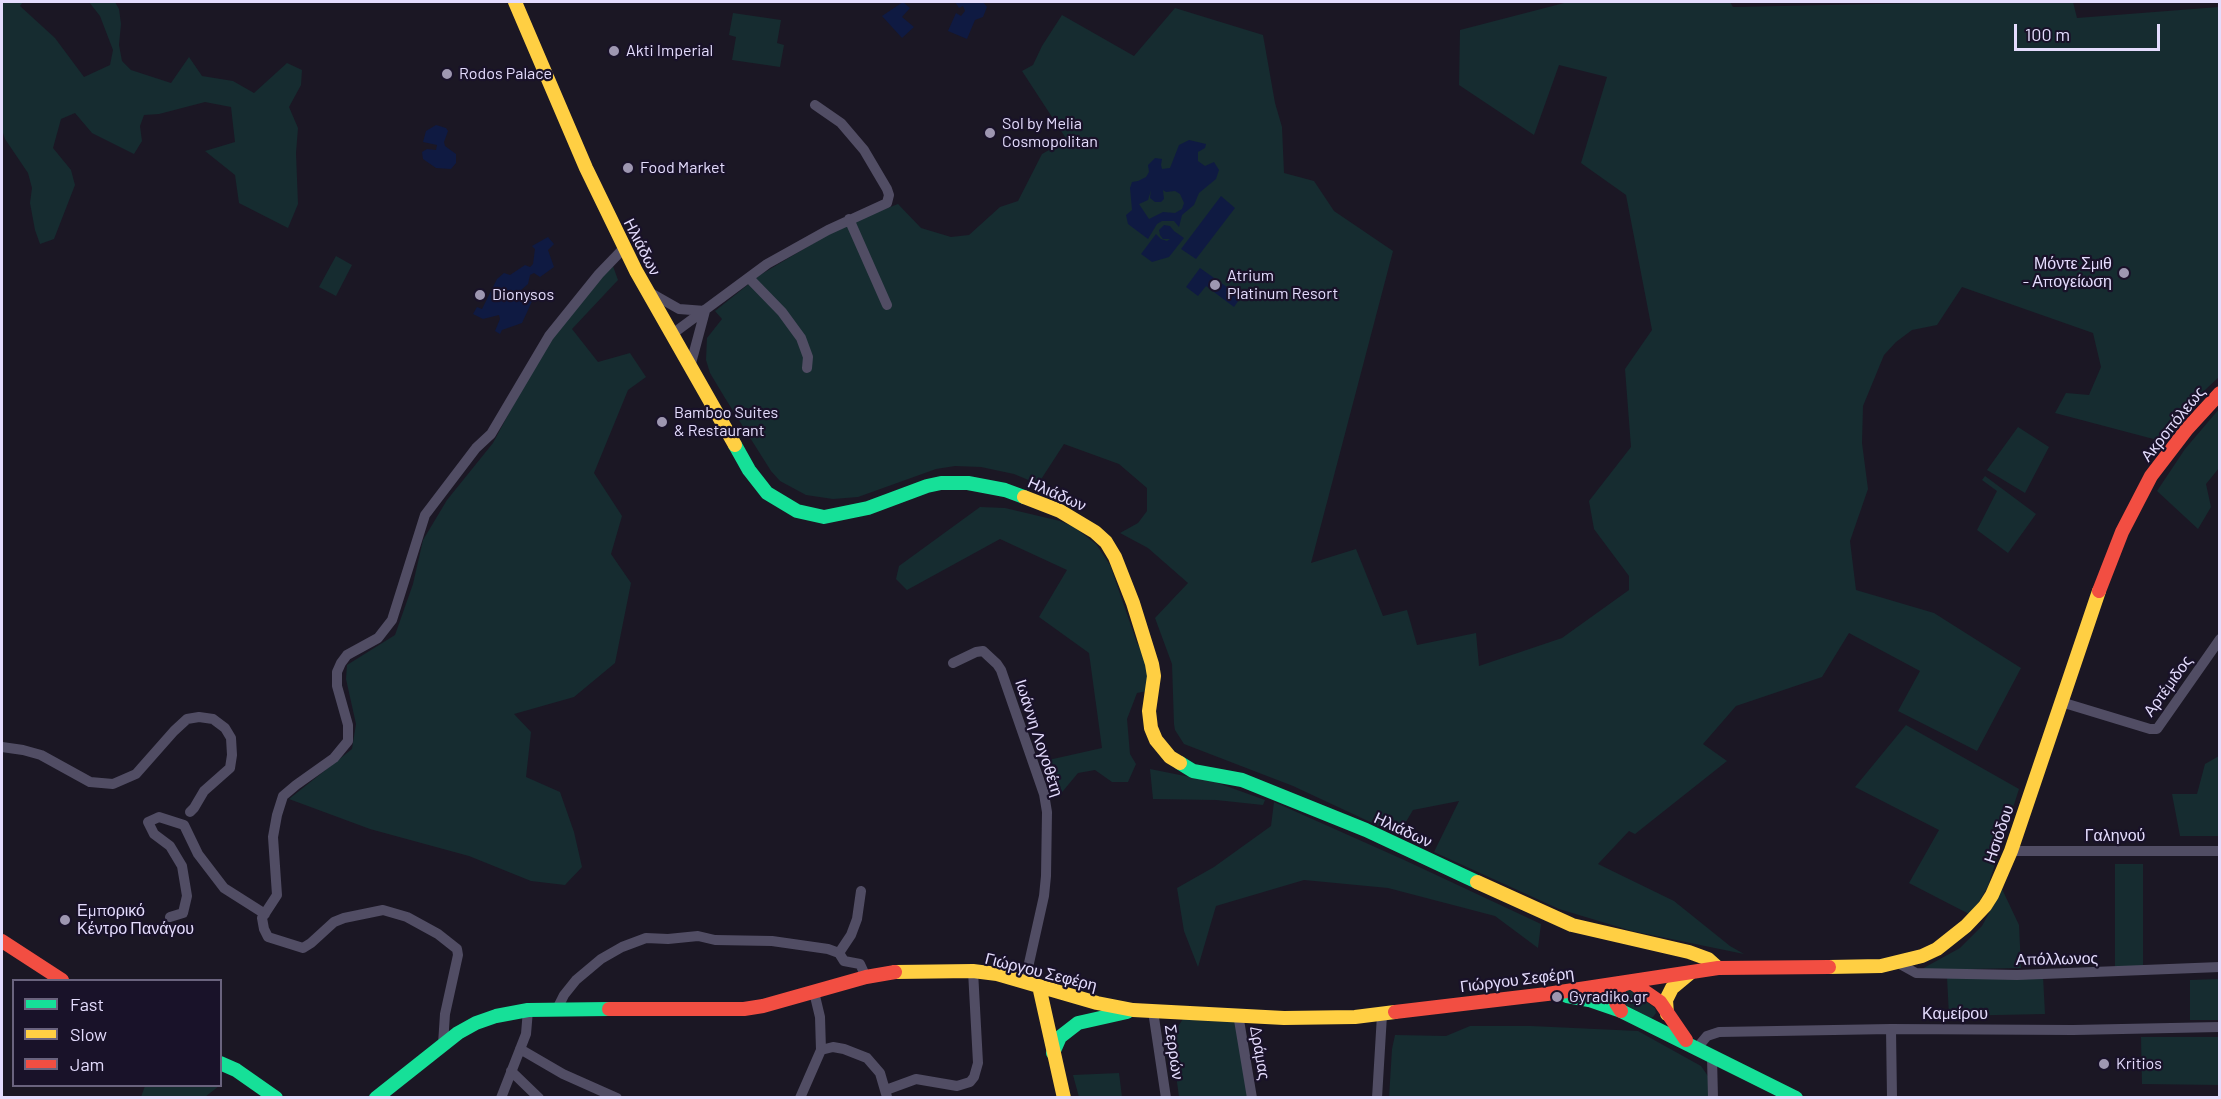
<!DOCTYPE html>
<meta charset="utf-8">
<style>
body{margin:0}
#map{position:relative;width:2221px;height:1099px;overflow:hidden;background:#1b1724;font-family:Barlow,sans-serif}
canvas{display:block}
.frame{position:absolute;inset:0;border:3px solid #e4dcfd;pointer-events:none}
.legend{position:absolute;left:12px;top:979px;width:210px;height:108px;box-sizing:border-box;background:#191229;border:2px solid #6a637e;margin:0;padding:8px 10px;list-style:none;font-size:18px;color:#e4dcfd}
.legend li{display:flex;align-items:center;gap:12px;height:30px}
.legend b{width:30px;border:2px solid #6a637e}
.scale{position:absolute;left:2014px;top:24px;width:146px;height:27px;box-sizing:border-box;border:3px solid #e4dcfd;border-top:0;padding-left:8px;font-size:18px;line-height:21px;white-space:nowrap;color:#e4dcfd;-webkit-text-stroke:4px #191229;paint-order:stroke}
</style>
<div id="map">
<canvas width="2221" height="1099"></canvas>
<div class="frame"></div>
<ul class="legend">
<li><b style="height:8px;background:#16e098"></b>Fast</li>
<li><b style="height:8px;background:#ffcf43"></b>Slow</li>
<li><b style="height:8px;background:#f24e42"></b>Jam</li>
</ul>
<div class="scale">100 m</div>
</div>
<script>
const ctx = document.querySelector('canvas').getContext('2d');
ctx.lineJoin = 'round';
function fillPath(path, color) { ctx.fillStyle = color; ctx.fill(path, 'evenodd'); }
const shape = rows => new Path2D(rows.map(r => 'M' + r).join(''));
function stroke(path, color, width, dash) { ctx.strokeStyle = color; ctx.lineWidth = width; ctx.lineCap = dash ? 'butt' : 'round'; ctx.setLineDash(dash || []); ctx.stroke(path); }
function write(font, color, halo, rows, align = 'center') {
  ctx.font = font + ' Barlow,sans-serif'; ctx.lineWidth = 4.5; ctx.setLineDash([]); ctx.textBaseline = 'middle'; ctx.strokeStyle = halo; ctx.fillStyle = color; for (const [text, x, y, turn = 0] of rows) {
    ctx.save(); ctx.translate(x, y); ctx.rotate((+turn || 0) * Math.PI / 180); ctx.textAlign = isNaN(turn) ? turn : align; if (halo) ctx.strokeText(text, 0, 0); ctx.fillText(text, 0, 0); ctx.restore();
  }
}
const green = shape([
 [2,2,23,2,20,6,55,38,84,77,110,65,113,50,100,16,89,2,115,2,119,9,121,24,119,45,122,61,131,70,171,83,189,57,202,76,233,81,254,93,287,63,302,70,301,85,289,107,298,128,296,153,298,204,288,228,239,203,235,175,205,151,235,142,231,107,205,102,159,114,144,115,140,126,142,141,134,154,92,133,75,113,61,119,53,148,71,170,75,185,54,239,40,244,35,230,30,203,32,188,28,173,5,139,2,130],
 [1568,2,1730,2,1733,7,1970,2,2073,2,2077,18,2219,7,2219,377,2177,416,2161,441,2055,413,2066,393,2089,395,2101,367,2093,333,1962,287,1937,325,1912,330,1896,342,1884,355,1863,406,1862,443,1868,489,1850,541,1856,590,1934,613,2021,668,1977,751,1898,711,1920,671,1849,633,1822,677,1736,706,1703,744,1727,761,1635,834,1629,831,1598,864,1674,901,1730,946,1744,954,1632,931,1559,909,1434,852,1459,801,1413,810,1398,835,1293,786,1184,744,1175,730,1174,724,1172,664,1155,618,1188,583,1148,548,1120,533,1138,523,1147,511,1147,488,1119,464,1064,444,1038,484,1014,474,981,467,955,466,936,469,858,497,833,499,806,495,780,481,771,471,725,398,710,373,706,360,707,338,722,319,715,311,760,275,844,225,898,204,921,228,951,237,969,235,1000,207,1018,201,1042,154,1067,140,1022,71,1033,65,1042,46,1062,15,1134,56,1175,8,1263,35,1275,103,1282,127,1284,173,1314,181,1334,211,1393,251,1311,563,1356,549,1383,616,1407,610,1417,645,1476,633,1479,666,1562,638,1629,590,1629,576,1594,529,1589,501,1631,447,1625,369,1652,330,1626,195,1581,163,1607,77,1559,65,1534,135,1459,85,1460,30],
 [733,13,781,20,777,43,784,45,780,67,732,60,736,37,729,35],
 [336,256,352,265,336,296,319,287],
 [610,258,618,280,572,329,598,362,630,353,646,377,628,390,594,473,622,516,611,554,631,583,615,663,574,697,514,714,531,732,526,777,560,792,574,832,582,867,565,885,531,881,469,856,370,829,289,799,352,749,356,724,346,679,347,665,395,635,413,584,423,540,447,500,493,443,548,340],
 [2219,409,2219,468,2206,484,2211,507,2198,529,2157,491,2185,449],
 [2018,427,2049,447,2025,493,1987,470],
 [1985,476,2036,514,2008,553,1977,530,1997,491,1982,480],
 [980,507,1005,508,1060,521,1074,527,1096,544,1110,565,1137,643,1149,662,1147,691,1137,693,1127,719,1130,754,1136,764,1128,782,1112,782,1095,770,1078,773,1058,797,1044,761,1102,748,1089,653,1039,617,1067,570,1000,539,907,590,896,579,899,566],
 [1906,725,2019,789,1988,886,1978,904,1969,914,1909,883,1939,830,1855,787],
 [2219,756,2219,836,2180,836,2172,794,2197,794,2205,764],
 [1150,769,1215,782,1265,800,1263,805,1216,800,1153,799],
 [1274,802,1402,859,1541,924,1538,948,1495,916,1388,888,1304,880,1216,906,1198,967,1184,931,1177,888,1214,867,1271,826],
 [2115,864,2143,864,2143,966,2115,969],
 [2002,889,2019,925,2021,968,1920,970,1960,948,1982,926],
 [2043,976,2045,1014,1949,1016,1947,977],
 [2219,979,2219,1020,2190,1020,2190,980],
 [1629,989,1655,1008,1656,1013,1653,1017,1650,1018,1625,1008,1619,996],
 [1183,1019,1236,1020,1248,1097,1179,1097,1171,1037],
 [1470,1026,1531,1026,1638,1031,1701,1066,1710,1079,1709,1097,1389,1098,1392,1049,1395,1035,1446,1036],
 [2141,1037,2219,1037,2219,1085,2142,1084],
 [1119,1073,1122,1097,1079,1097,1073,1075],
 [145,1086,219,1086,205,1097,141,1097]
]);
const water = shape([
 [903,2,910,8,902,17,914,27,902,38,882,16],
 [955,2,983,2,987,7,983,17,975,20,967,39,948,31,956,13,961,16,965,11,963,6,959,8],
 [436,125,446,128,448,131,444,142,445,146,456,154,456,163,451,169,436,168,423,159,422,152,427,149,436,150,437,145,423,142,426,131],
 [1189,140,1206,144,1205,148,1198,152,1198,161,1205,166,1214,162,1219,170,1216,179,1199,193,1194,205,1182,215,1179,227,1174,221,1162,221,1157,224,1148,239,1128,224,1126,215,1132,210,1130,188,1132,182,1138,181,1146,177,1149,172,1148,165,1155,158,1162,159,1161,165,1162,169,1170,168,1179,145],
 [1151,190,1150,198,1155,202,1161,202,1164,199,1163,190,1166,192,1175,191,1180,194,1184,203,1182,209,1175,213,1163,212,1149,219,1139,204,1148,200],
 [1221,196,1235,208,1196,259,1181,249],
 [1164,225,1170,226,1174,231,1184,238,1169,257,1152,262,1141,254,1156,234,1161,239,1167,241,1170,239,1163,239,1160,235,1159,230],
 [548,237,554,244,548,250,554,267,540,277,534,273,530,275,528,284,520,291,522,297,531,293,534,297,522,323,502,330,500,334,495,331,500,319,499,315,483,319,473,314,477,307,482,309,497,279,504,273,510,275,525,265,530,267,533,264,535,249,532,246],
 [1200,268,1241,297,1234,307,1206,286,1198,296,1186,287]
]);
const street = shape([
 [849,219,887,305],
 [749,278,782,312,801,338,808,357,807,368],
 [649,292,679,309,705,311],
 [671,335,767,264,828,230,887,203,889,195,887,189,864,150,841,123,815,105],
 [690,367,705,311],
 [953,663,976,652,983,651,997,664,1001,670,1044,794,1047,812,1046,876,1044,896,1025,981],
 [2061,702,2150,729,2157,729,2220,639],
 [2,747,23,750,41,755,90,782,113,784,136,774,174,731,187,719,199,717,213,719,225,728,231,738,232,755,230,768,204,791,194,808,190,812],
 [2011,851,2220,851],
 [861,891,857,919,851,935,839,953,844,961,860,964,866,977],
 [170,917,183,913,187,896,182,866,170,846,154,834,148,822,159,817,184,825,198,854,224,888,265,914],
 [1898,963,1916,973,2017,975,2220,967],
 [557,1009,564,995,576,980,601,959,622,947,646,938,668,939,698,936,715,940,772,941,828,949,839,953],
 [1153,1011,1166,1098],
 [1238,1014,1252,1098],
 [1891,1029,1892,1098],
 [443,1044,445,1014,458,955,457,949,438,934,407,917,383,910,344,918,334,922,311,943,303,948,268,937,264,929,262,918,277,895,273,837,277,815,283,796,296,785,334,758,348,741,348,725,337,686,337,672,341,663,347,655,378,638,392,620,425,515,476,448,491,434,549,336,599,274,624,248],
 [1697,1048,1707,1036,1719,1032,1891,1029,2073,1030,2220,1027],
 [520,1049,563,1074,617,1098],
 [821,1050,833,1047,844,1049,867,1058,880,1073,887,1097],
 [1712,1057,1713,1098],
 [511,1071,539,1098],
 [886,1090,916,1079,957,1086,970,1082,974,1077,978,1063,973,971],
 [501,1098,526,1034,528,1010],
 [800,1098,821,1050,820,1017,814,992],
 [1377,1098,1382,1015]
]);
const fast = shape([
 [735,445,749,470,767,493,797,511,824,517,868,508,927,486,941,483,968,483,1005,490,1024,497],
 [1180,763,1193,771,1242,780,1366,830,1477,882],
 [1567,996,1589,1000,1621,1011,1796,1098],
 [1053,1053,1060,1037,1078,1023,1127,1012],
 [220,1063,236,1070,276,1098],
 [376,1098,458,1033,476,1023,496,1016,528,1010,609,1009]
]);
const slow = shape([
 [515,2,586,168,636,271,735,445],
 [1024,497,1060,511,1095,532,1106,542,1115,557,1133,603,1152,664,1154,676,1149,711,1151,728,1156,740,1170,757,1180,763],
 [1477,882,1572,925,1689,952,1708,959,1718,968],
 [1829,967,1881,966,1922,956,1937,949,1966,926,1985,906,1992,895,2011,851,2099,591],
 [895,972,973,971,997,974,1097,1003,1133,1010,1284,1018,1355,1017,1395,1012],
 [1039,986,1064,1098],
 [1667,1014,1666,1000,1672,988,1690,973]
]);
const jam = shape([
 [2099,591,2122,532,2151,476,2187,429,2220,393],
 [2,941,62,980],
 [609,1009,744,1009,763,1006,866,977,895,972],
 [1621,1011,1616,1003,1616,993,1622,985,1631,982,1660,1002,1686,1040],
 [1395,1012,1547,994,1718,968,1829,967]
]);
const markers = [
 [614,51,6,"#9e97b1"],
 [447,74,6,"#9e97b1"],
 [990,133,6,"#9e97b1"],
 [628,168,6,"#9e97b1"],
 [2124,273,6,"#9e97b1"],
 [1215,285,6,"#9e97b1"],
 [480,295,6,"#9e97b1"],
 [662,422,6,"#9e97b1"],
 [65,920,6,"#9e97b1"],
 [1557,997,6,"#9e97b1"],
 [2104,1064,6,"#9e97b1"]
];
const poiNames = [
 ["Akti Imperial",626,51],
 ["Rodos Palace",459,74],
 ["Sol by Melia",1002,124],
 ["Cosmopolitan",1002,142],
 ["Food Market",640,168],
 ["Μόντε Σμιθ",2112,264,"right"],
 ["- Απογείωση",2112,282,"right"],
 ["Atrium",1227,276],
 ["Platinum Resort",1227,294],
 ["Dionysos",492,295],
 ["Bamboo Suites",674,413],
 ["& Restaurant",674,431],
 ["Εμπορικό",77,911],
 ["Κέντρο Πανάγου",77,929],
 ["Gyradiko.gr",1569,997],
 ["Kritios",2116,1064]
];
const streetNames = [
 ["Ηλιάδων",642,247,63],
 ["Ακροπόλεως",2173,424,-51],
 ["Ηλιάδων",1057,494,24],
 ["Αρτέμιδος",2168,686,-54],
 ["Ιωάννη Λογοθέτη",1039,738,72],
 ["Ηλιάδων",1403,830,25],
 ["Ησιόδου",1999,834,-71],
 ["Γαληνού",2115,836],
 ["Απόλλωνος",2057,959,-1],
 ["Γιώργου Σεφέρη",1041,972,14],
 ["Γιώργου Σεφέρη",1517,980,-7],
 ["Καμείρου",1955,1014],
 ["Σερρών",1174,1052,82],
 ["Δράμας",1260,1053,80]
];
fillPath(green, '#162c30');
fillPath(water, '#0f1a42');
stroke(street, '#514d64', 10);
stroke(fast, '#16e098', 14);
stroke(slow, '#ffcf43', 14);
stroke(jam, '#f24e42', 14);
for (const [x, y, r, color] of markers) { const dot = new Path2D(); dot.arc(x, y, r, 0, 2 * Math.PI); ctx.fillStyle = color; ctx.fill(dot); stroke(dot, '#191229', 2); }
write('16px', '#e4dcfd', '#191229', poiNames, 'left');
write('16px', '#e4dcfd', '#191229', streetNames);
</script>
